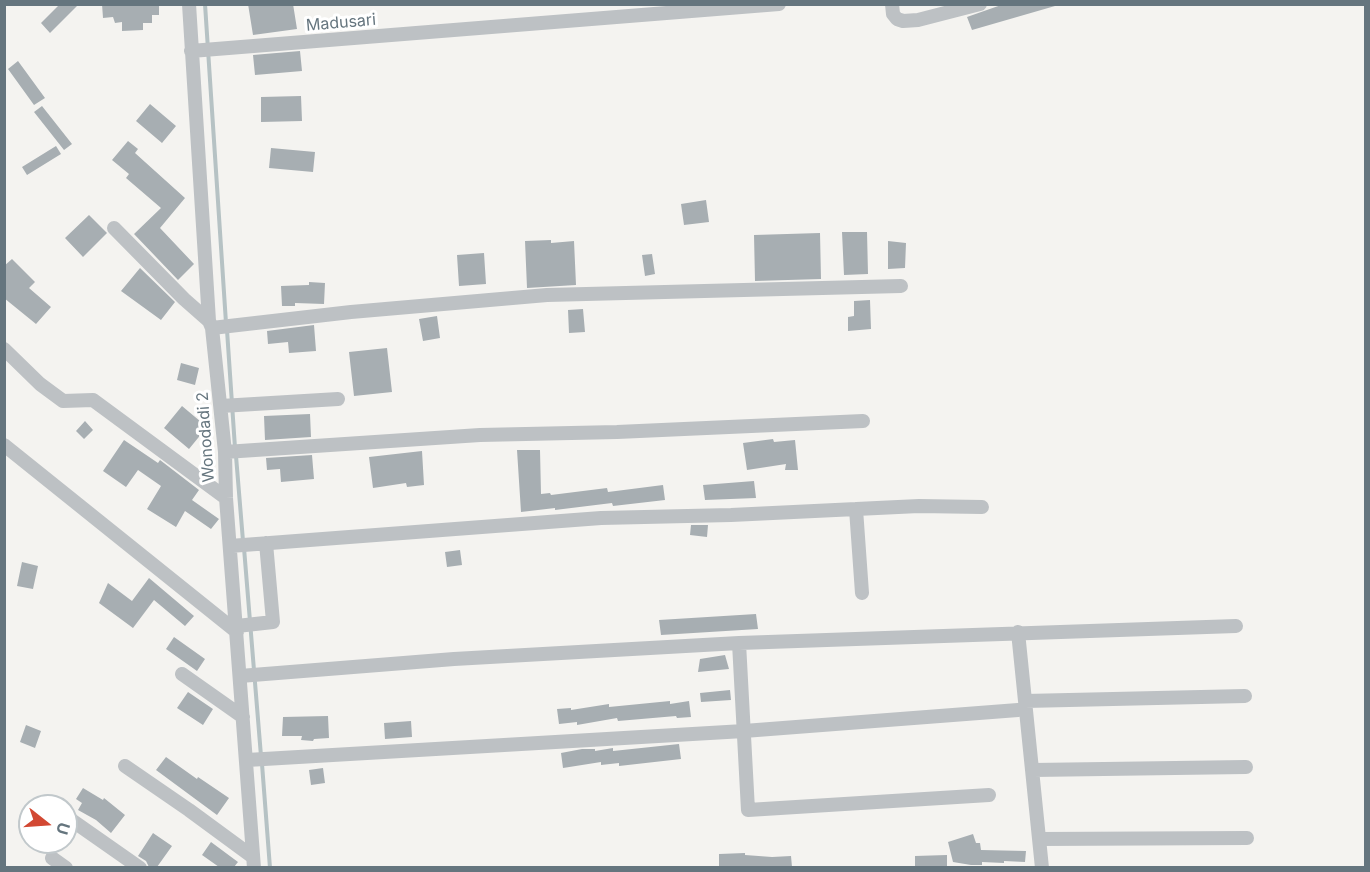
<!DOCTYPE html>
<style>
body{margin:0}
#map{position:relative;width:1370px;height:872px;overflow:hidden;background:#f4f3f0;font-family:Inter,sans-serif}
canvas{display:block}
.frame{position:absolute;inset:0;border:6px solid #65757e;pointer-events:none}
.north{position:absolute;left:18px;top:794px;width:60px;height:60px;box-sizing:border-box;background:#fff;border:2px solid #c1c8cb;border-radius:50%;rotate:107deg;font-size:16px;font-weight:700;line-height:24px;text-align:center;color:#65757e}
.north::after{content:'';display:block;margin:auto;width:21px;height:27px;background:#d24832;clip-path:polygon(50% 0,100% 100%,50% 72%,0 100%)}
</style>
<div id="map">
<canvas width="1370" height="872"></canvas>
<div class="frame"></div>
<div class="north">U</div>
</div>
<script>
const ctx = document.querySelector('canvas').getContext('2d');
ctx.lineJoin = 'round';
const shape = rows => new Path2D(rows.map(r => 'M' + r).join(''));
function stroke(path, color, width, dash) { ctx.strokeStyle = color; ctx.lineWidth = width; ctx.lineCap = dash ? 'butt' : 'round'; ctx.setLineDash(dash || []); ctx.stroke(path); }
function fillPath(path, color) { ctx.fillStyle = color; ctx.fill(path, 'evenodd'); }
function write(font, color, halo, rows, align = 'center') {
  ctx.font = font + ' Inter,sans-serif'; ctx.lineWidth = 6; ctx.setLineDash([]); ctx.textBaseline = 'middle'; ctx.strokeStyle = halo; ctx.fillStyle = color; for (const [text, x, y, turn = 0] of rows) {
    ctx.save(); ctx.translate(x, y); ctx.rotate((+turn || 0) * Math.PI / 180); ctx.textAlign = isNaN(turn) ? turn : align; if (halo) ctx.strokeText(text, 0, 0); ctx.fillText(text, 0, 0); ctx.restore();
  }
}
const stream = shape([
 [205,4,226,323],
 [227,330,235,448],
 [236,456,243,541],
 [244,548,261,756],
 [262,764,270,868]
]);
const building = shape([
 [60,4,79,4,50,33,41,23],
 [102,4,159,4,159,15,152,15,152,23,143,23,143,30,122,31,122,22,115,23,113,17,103,18],
 [248,4,293,4,297,29,253,35],
 [1004,4,1054,4,1055,6,972,30,967,17],
 [300,51,302,71,255,75,253,55],
 [18,61,45,98,34,105,8,69],
 [301,96,302,121,261,122,261,97],
 [150,104,176,126,162,143,136,121],
 [42,106,72,144,64,150,34,112],
 [128,141,138,149,135,153,185,198,160,228,194,264,178,280,134,234,161,208,126,178,129,174,112,160],
 [56,146,61,154,27,175,22,167],
 [271,148,315,152,313,172,269,168],
 [706,200,709,222,684,225,681,204],
 [89,215,107,233,83,257,65,238],
 [842,232,867,232,868,274,844,275],
 [820,233,821,279,755,281,754,235],
 [551,240,551,243,574,241,576,285,527,288,525,241],
 [888,241,906,243,905,268,888,269],
 [484,253,486,284,459,286,457,255],
 [652,254,655,274,645,276,642,255],
 [12,259,35,282,29,288,51,307,36,324,4,298,4,266],
 [140,268,175,302,161,320,121,291],
 [309,282,325,283,324,304,295,303,295,306,282,306,281,286,309,285],
 [870,300,871,329,848,331,848,317,854,316,854,301],
 [583,309,585,332,569,333,568,310],
 [437,316,440,338,423,341,419,319],
 [314,325,316,351,289,353,288,342,268,344,267,331],
 [387,348,392,392,354,396,349,352],
 [181,363,199,368,195,385,177,380],
 [182,406,207,427,189,449,164,428],
 [310,414,311,437,265,440,264,416],
 [85,421,93,430,84,439,76,431],
 [773,439,774,442,795,440,798,470,785,470,786,464,747,470,743,443],
 [124,440,158,463,160,460,199,490,192,500,219,519,211,529,185,511,176,527,147,509,161,486,138,470,126,487,103,471],
 [517,450,540,450,541,494,550,493,551,495,607,488,608,492,663,485,665,500,613,506,612,503,555,510,555,508,521,512],
 [422,451,424,485,407,487,406,483,373,488,369,457],
 [312,455,314,479,281,482,280,469,267,470,266,458],
 [754,481,756,498,705,500,703,485],
 [691,525,708,525,707,537,690,535],
 [460,550,462,565,447,567,445,552],
 [22,562,38,566,33,589,17,586],
 [149,578,194,616,185,626,154,600,133,628,99,603,108,583,132,601],
 [756,614,758,629,661,635,659,620],
 [174,637,205,659,197,671,166,649],
 [725,655,729,669,698,672,700,659],
 [730,690,731,700,701,702,700,693],
 [188,692,213,709,203,725,177,708],
 [670,701,670,704,689,701,691,717,677,718,676,716,618,721,617,718,577,725,577,722,559,724,557,709,571,708,571,710,609,704,609,707],
 [328,716,329,738,314,739,313,741,301,740,302,736,282,736,283,717],
 [411,721,412,737,385,739,384,723],
 [26,725,41,731,35,748,20,742],
 [679,744,681,759,619,766,619,763,601,765,601,762,563,768,561,753,582,749,595,749,595,751,613,748,613,751],
 [166,757,197,779,198,777,229,798,217,815,156,770],
 [323,768,325,783,311,785,309,770],
 [83,788,103,800,104,798,125,815,111,833,96,820,78,810,82,803,76,799],
 [153,833,172,846,157,867,149,867,146,861,138,856],
 [973,834,976,843,980,843,981,850,1026,851,1025,862,1004,861,1004,863,982,862,982,865,971,865,953,862,948,842],
 [211,842,238,862,234,867,219,867,202,855],
 [745,853,745,855,772,857,791,856,792,867,719,867,719,854],
 [947,855,947,867,915,867,915,856]
]);
const minor = shape([
 [189,4,209,321,212,328,225,452,226,498,254,868],
 [892,4,893,14,897,19,903,21,918,20,980,4],
 [191,51,779,4],
 [114,228,184,299,209,321],
 [212,328,351,312,547,295,901,286],
 [4,349,40,384,63,401,93,400,226,498],
 [221,406,338,399],
 [4,445,237,632],
 [225,452,480,435,617,432,863,421],
 [856,509,862,593],
 [230,546,601,518,731,515,919,506,982,507],
 [237,626,273,622,266,543],
 [1018,632,1042,868],
 [739,643,748,810,989,795],
 [182,674,243,717],
 [240,676,454,659,739,643,1236,626],
 [1025,701,1245,696],
 [247,760,744,731,1018,710],
 [125,766,189,810,253,857],
 [1033,770,1246,767],
 [70,819,140,868],
 [1040,839,1247,838],
 [52,858,66,868]
]);
const streetNames = [
 ["Madusari",341,23,-5],
 ["Wonodadi 2",206,437,-94]
];
stroke(stream, '#b6c2c4', 4);
fillPath(building, '#a7aeb2');
stroke(minor, '#bdc1c4', 14);
write('16px', '#65757e', '#fff', streetNames);
</script>
